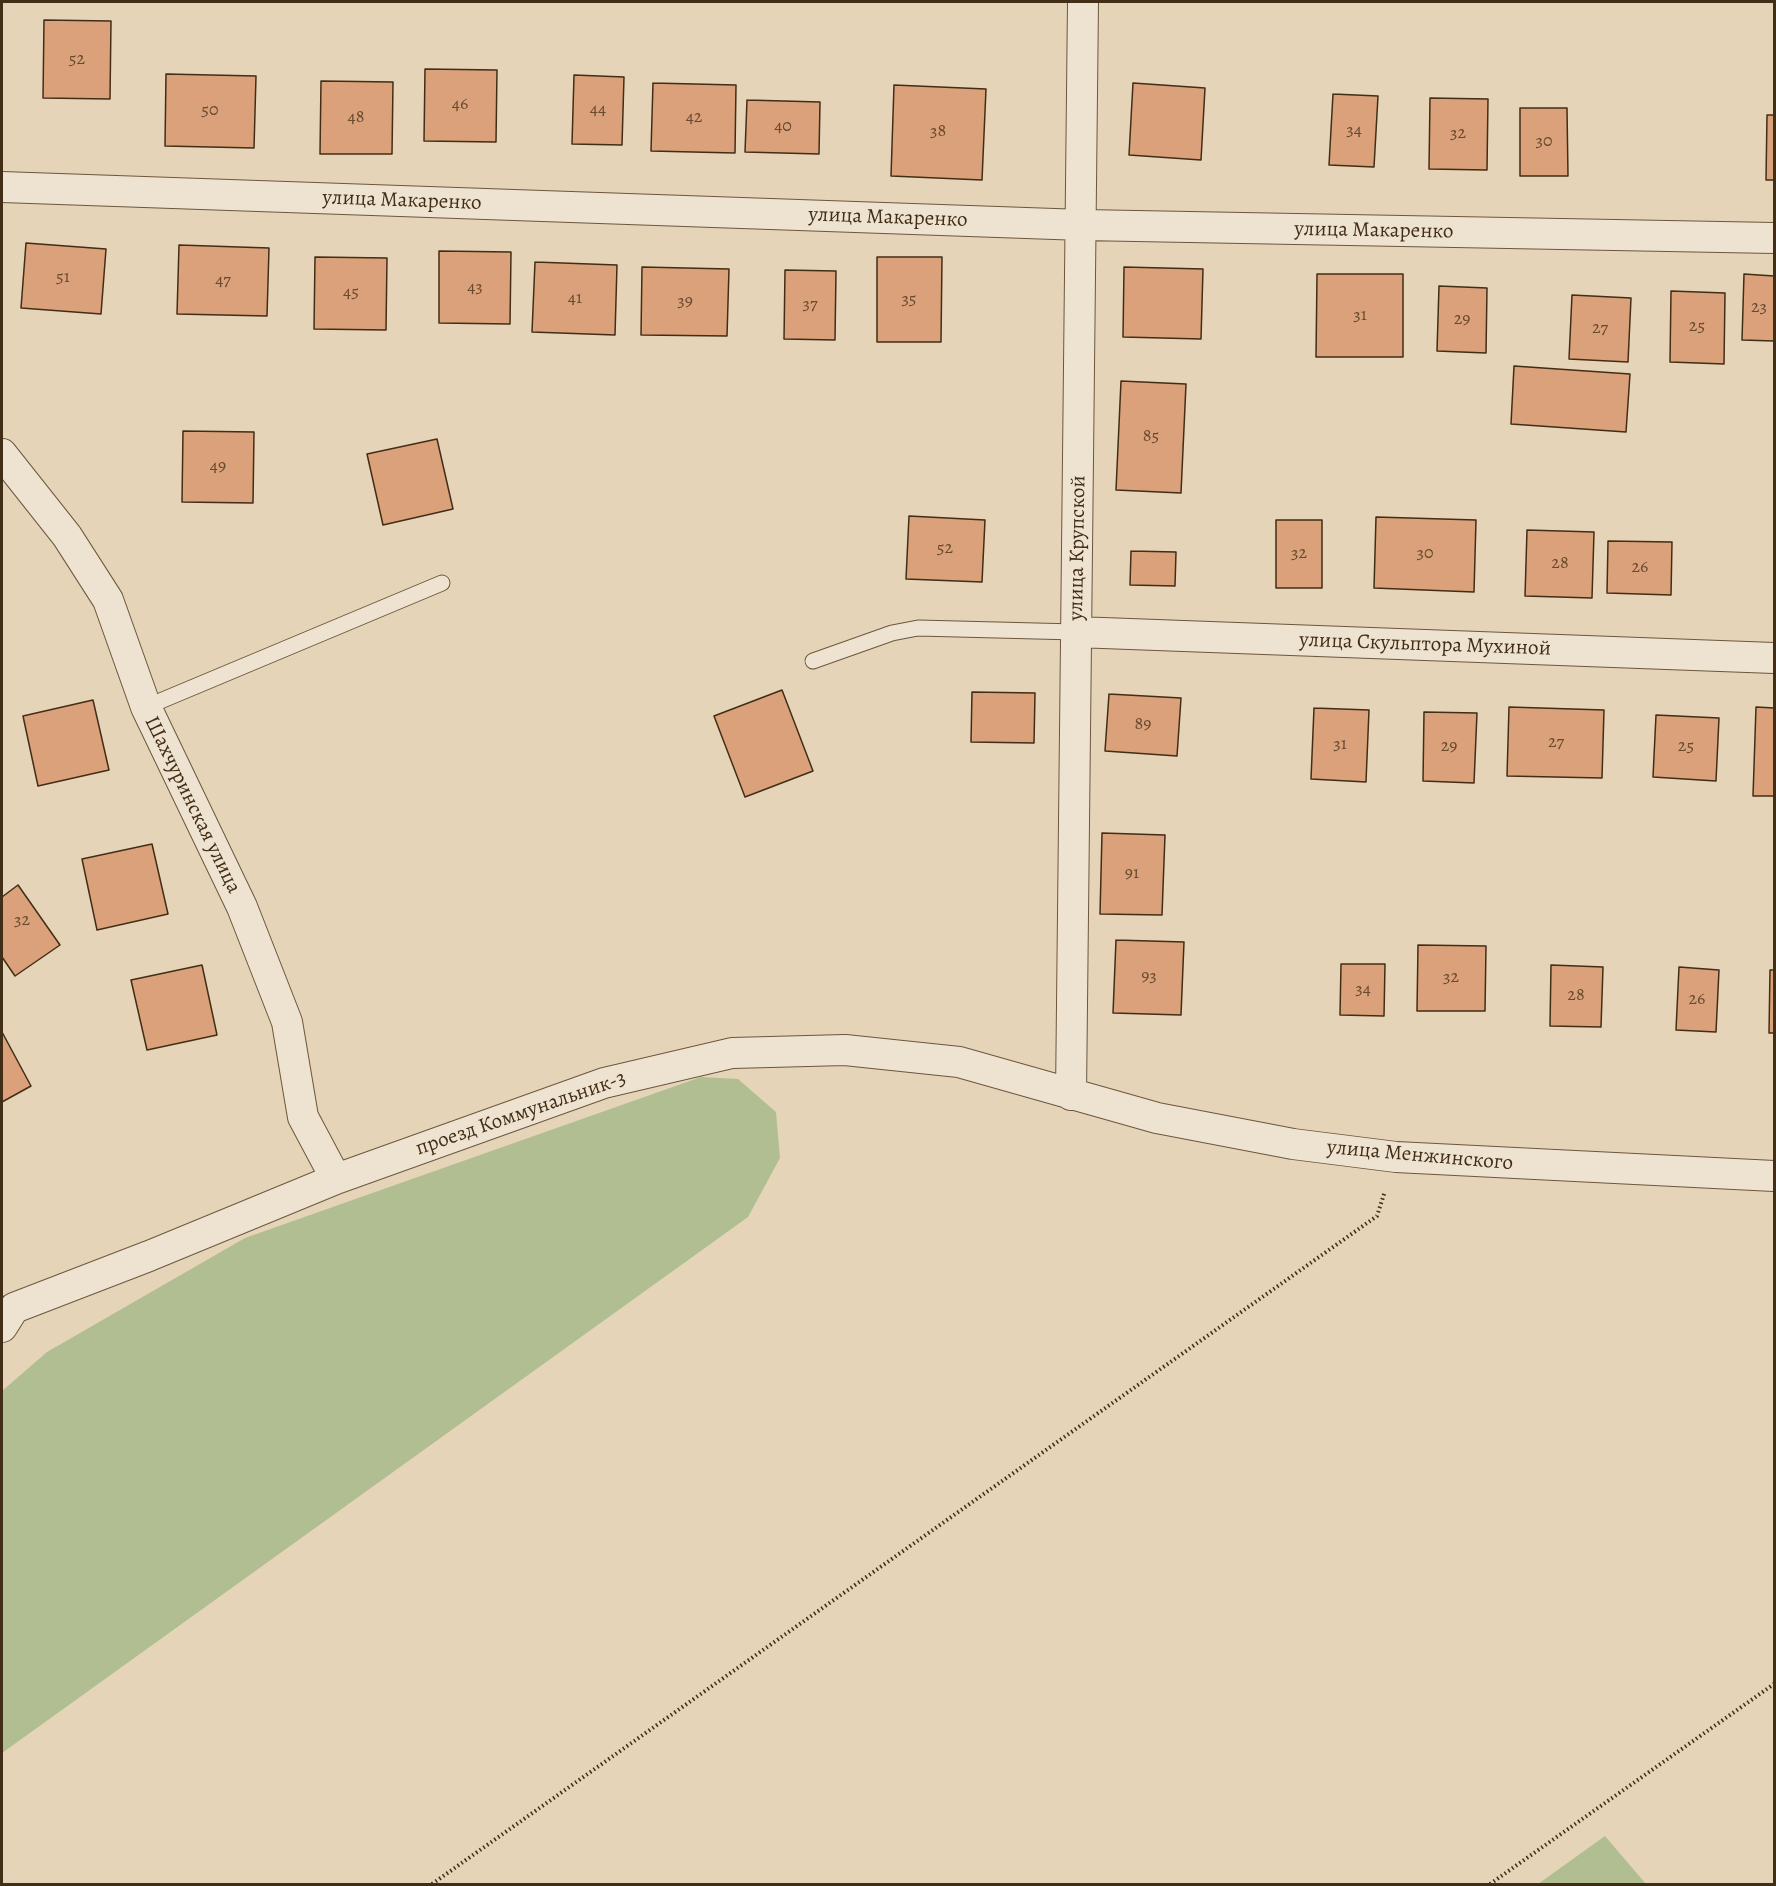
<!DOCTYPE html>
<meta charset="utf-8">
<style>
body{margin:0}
#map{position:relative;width:1776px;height:1886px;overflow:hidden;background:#e5d4b7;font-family:Alegreya,serif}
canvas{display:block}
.frame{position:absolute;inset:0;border:3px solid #422d16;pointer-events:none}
</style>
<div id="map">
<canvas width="1776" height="1886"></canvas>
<div class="frame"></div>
</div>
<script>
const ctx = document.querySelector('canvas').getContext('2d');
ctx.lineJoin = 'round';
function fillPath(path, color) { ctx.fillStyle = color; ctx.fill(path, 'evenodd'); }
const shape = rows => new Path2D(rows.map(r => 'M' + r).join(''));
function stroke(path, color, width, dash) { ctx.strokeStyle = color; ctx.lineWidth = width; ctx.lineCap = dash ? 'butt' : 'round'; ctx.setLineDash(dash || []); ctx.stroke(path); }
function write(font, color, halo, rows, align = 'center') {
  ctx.font = font + ' Alegreya,serif'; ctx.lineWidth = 6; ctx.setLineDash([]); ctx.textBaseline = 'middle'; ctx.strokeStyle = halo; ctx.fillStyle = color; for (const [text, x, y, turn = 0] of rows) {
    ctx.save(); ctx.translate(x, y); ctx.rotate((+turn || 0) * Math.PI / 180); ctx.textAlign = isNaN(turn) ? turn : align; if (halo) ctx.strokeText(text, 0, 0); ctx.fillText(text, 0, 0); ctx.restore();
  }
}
const green = shape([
 [701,1077,738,1079,776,1112,780,1158,748,1217,2,1753,2,1391,47,1352,245,1238],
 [1605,1836,1646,1884,1538,1884]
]);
const building = shape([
 [44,20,111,21,110,99,43,98,44,20],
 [425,69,497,70,496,142,424,141,425,69],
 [166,74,256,76,254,148,165,146,166,74],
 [574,75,624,77,622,145,572,144,574,75],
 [321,81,393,82,392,154,320,154,321,81],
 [653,83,736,85,735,153,651,151,653,83],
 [1133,83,1205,88,1201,160,1129,155,1133,83],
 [894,85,986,89,982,180,891,176,894,85],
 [1333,94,1378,96,1374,167,1329,165,1333,94],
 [1430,98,1488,99,1487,170,1429,169,1430,98],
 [747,100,820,102,819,154,745,152,747,100],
 [1520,108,1567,108,1568,176,1520,176,1520,108],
 [1767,115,1774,115,1774,180,1766,180,1767,115],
 [26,243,106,249,101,314,21,308,26,243],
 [179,245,269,248,267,316,177,314,179,245],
 [439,251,511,252,510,324,439,323,439,251],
 [315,257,387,258,386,330,314,329,315,257],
 [877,257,942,257,941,342,877,342,877,257],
 [535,262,617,265,615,335,532,332,535,262],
 [642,267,729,269,727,336,641,335,642,267],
 [1124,267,1203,269,1201,339,1123,337,1124,267],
 [785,270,836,271,835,340,784,339,785,270],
 [1317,274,1403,274,1403,357,1316,357,1317,274],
 [1744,274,1774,276,1774,341,1742,340,1744,274],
 [1439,286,1487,288,1486,353,1437,351,1439,286],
 [1671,291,1725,293,1724,364,1670,362,1671,291],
 [1572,295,1631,298,1628,362,1569,359,1572,295],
 [1514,366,1630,374,1626,432,1511,424,1514,366],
 [1121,381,1186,384,1181,493,1116,490,1121,381],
 [183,431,254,432,253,503,182,502,183,431],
 [437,439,453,509,383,525,367,454,437,439],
 [909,516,985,520,982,582,906,579,909,516],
 [1376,517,1476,520,1474,592,1374,588,1376,517],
 [1276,520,1322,520,1322,588,1276,588,1276,520],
 [1527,530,1594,532,1592,598,1525,596,1527,530],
 [1608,541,1672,542,1671,595,1607,593,1608,541],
 [1131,551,1176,552,1175,586,1130,585,1131,551],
 [782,690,813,771,745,797,714,716,782,690],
 [972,692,1035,693,1034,743,971,742,972,692],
 [1109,694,1181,698,1177,756,1105,751,1109,694],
 [93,700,109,770,38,786,23,716,93,700],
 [1509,707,1604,710,1602,778,1507,776,1509,707],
 [1756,707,1774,708,1774,796,1753,796,1756,707],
 [1314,708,1369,710,1366,782,1311,779,1314,708],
 [1424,712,1477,713,1474,783,1423,781,1424,712],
 [1656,715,1719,718,1716,781,1653,777,1656,715],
 [1102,833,1165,835,1162,915,1100,914,1102,833],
 [152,844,168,914,97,930,82,859,152,844],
 [18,885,60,945,15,976,2,957,2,897,18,885],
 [1116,940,1184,942,1181,1015,1113,1013,1116,940],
 [1418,945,1486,946,1485,1011,1417,1011,1418,945],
 [1341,964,1385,964,1384,1016,1340,1015,1341,964],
 [202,965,217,1035,147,1050,131,980,202,965],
 [1551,965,1603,967,1601,1027,1550,1026,1551,965],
 [1679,967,1719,970,1716,1032,1676,1030,1679,967],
 [1770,970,1774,970,1774,1033,1769,1033,1770,970],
 [2,1032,31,1086,2,1102,2,1032]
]);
const path = shape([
 [432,1884,1377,1216,1385,1191],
 [1490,1884,1774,1684]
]);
const lane = shape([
 [813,661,892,633,918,628,1076,632],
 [146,707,442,583]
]);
const street = shape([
 [2,187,1083,225,1774,238],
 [2,454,67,536,108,600,146,707,242,907,287,1022,303,1117,336,1179],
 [1076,632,1774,658],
 [1071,1095,1083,2],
 [2,1327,14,1308,149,1256,336,1179,604,1083,732,1053,845,1050,959,1062,1157,1118,1293,1144,1396,1157,1774,1176]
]);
const numberNames = [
 ["52",77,60],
 ["46",460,105],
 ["44",598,110],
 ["50",210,111],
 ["48",356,118],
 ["42",694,118],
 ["40",783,127],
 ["34",1354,131],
 ["38",938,132],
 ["32",1458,134],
 ["30",1544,142],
 ["51",63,278],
 ["47",223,281],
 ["43",475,288],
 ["45",351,293],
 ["41",575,299],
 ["35",909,300],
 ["39",685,302],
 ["37",810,305],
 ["23",1759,308],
 ["31",1360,316],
 ["29",1462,320],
 ["25",1697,327],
 ["27",1600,329],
 ["85",1151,437],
 ["49",218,467],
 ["52",945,549],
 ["32",1299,554],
 ["30",1425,554],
 ["28",1560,564],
 ["26",1640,568],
 ["89",1143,725],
 ["27",1556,743],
 ["31",1340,745],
 ["29",1449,747],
 ["25",1686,747],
 ["91",1132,874],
 ["32",22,921],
 ["93",1149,977],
 ["32",1451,978],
 ["34",1363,990],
 ["28",1576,996],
 ["26",1697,1000]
];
const streetNames = [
 ["улица Макаренко",402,201,2],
 ["улица Макаренко",888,218,2],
 ["улица Макаренко",1374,231,1],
 ["улица Крупской",1078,548,-89],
 ["улица Скульптора Мухиной",1425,645,2],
 ["Шахчуринская улица",192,805,64],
 ["проезд Коммунальник-3",521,1114,-19],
 ["улица Менжинского",1420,1156,5]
];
fillPath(green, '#b0be92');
fillPath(building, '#daa17a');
stroke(building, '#422d16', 1.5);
stroke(lane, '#6b573e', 17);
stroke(street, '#6b573e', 32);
stroke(path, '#422d16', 4, [1.5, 3]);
stroke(lane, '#eee3d0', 15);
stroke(street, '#eee3d0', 30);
write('18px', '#684a2f', null, numberNames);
write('21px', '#422d16', '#eee3d0', streetNames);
</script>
